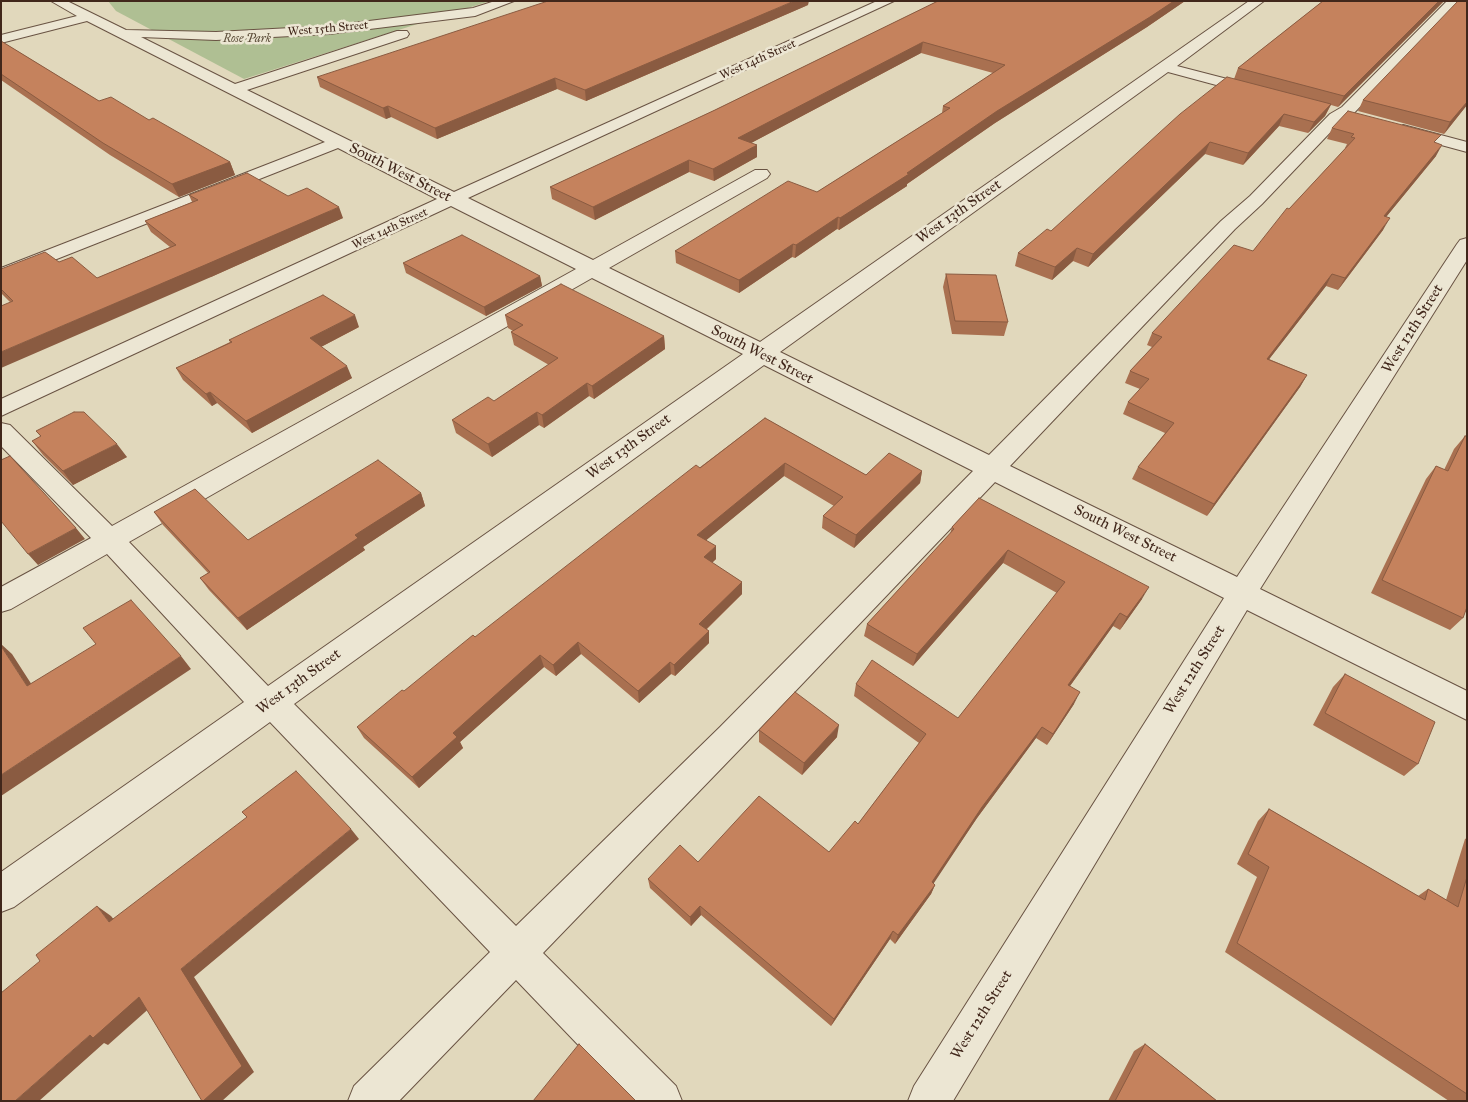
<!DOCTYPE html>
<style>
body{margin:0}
#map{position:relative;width:1468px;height:1102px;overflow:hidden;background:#e1d8bc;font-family:"IM FELL Great Primer",serif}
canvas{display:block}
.frame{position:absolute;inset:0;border:2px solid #41271b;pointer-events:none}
</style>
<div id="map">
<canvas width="1468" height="1102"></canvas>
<div class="frame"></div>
</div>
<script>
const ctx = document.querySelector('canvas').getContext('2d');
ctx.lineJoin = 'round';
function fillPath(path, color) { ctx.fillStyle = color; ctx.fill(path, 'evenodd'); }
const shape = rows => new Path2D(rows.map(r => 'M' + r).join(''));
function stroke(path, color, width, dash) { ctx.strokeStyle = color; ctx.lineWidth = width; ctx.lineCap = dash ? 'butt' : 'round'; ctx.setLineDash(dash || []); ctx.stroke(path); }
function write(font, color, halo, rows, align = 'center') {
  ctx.font = font + ' "IM FELL Great Primer",serif'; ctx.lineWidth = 5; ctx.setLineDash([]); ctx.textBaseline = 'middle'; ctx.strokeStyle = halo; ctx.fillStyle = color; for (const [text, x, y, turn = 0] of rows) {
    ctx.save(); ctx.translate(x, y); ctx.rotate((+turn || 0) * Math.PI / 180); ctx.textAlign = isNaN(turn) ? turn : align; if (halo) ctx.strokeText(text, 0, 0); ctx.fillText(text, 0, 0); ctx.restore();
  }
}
const green = shape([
 [108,1,490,1,244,79,116,11]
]);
const minor = shape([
 [51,1,67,1,126,30,216,32,329,26,473,8,495,1,514,1,475,16,329,34,216,40,141,37,235,84,397,31,407,31,409,34,407,37,247,90,454,192,877,1,894,1,468,198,593,260,755,170,767,170,770,174,767,178,609,268,760,342,1249,1,1264,1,1177,66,1262,88,1265,91,1262,94,1257,96,1168,72,780,352,989,455,1221,221,1250,196,1330,114,1342,107,1447,1,1460,1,1354,113,1342,120,1262,204,1235,229,1010,466,1237,577,1457,244,1460,240,1467,238,1467,260,1260,589,1467,691,1467,720,1247,610,953,1101,908,1101,914,1086,1224,598,995,482,742,747,543,953,676,1086,682,1101,632,1101,516,980,399,1101,348,1101,354,1086,490,952,270,722,14,907,1,912,1,872,244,702,107,554,11,609,1,612,1,587,91,538,1,446,1,423,10,425,112,526,576,269,451,206,1,416,1,399,437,199,338,148,1,281,1,268,325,142,87,21,1,43,1,35,77,16,51,1],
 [592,278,743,354,268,686,129,542,592,278],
 [764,365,973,471,720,727,516,926,294,704,764,365],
 [1403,125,1467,142,1467,152,1397,133,1395,130,1403,125]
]);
const wall = shape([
 [938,1,1185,1,1147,27,995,123,907,184,907,186,839,230,837,229,795,258,792,257,739,293,676,263,675,251,817,192,942,113,943,106,993,73,921,53,751,143,757,157,714,181,689,172,595,220,552,199,550,187,715,110],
 [1323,1,1444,1,1338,107,1331,105,1325,116,1308,133,1279,126,1243,165,1205,154,1088,267,1073,261,1052,280,1015,266,1018,253,1051,231,1234,79,1238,68],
 [1467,1,1467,105,1444,134,1358,111,1363,100],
 [808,5,586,101,557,89,437,139,391,117,386,119,320,87,317,77],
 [1,41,99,101,149,120,230,162,235,175,179,197,110,155,1,80],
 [1332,128,1436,143,1436,156,1386,217,1383,230,1338,290,1326,286,1269,359,1307,375,1300,387,1207,516,1132,479,1138,467,1165,433,1123,414,1128,402,1140,389,1125,383,1130,371,1152,347,1147,345,1152,333,1253,251,1289,209,1346,148,1345,148,1347,144,1327,139],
 [189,195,288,196,343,218,211,277,10,302,1,293,1,269,97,278,170,247,151,232,145,221,192,202],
 [403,263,540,276,542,286,486,316,406,273],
 [946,274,1008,322,1004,336,952,334,943,287],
 [505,315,664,336,665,349,594,399,589,396,544,428,539,425,492,457,456,433,452,420,494,401,549,365,514,345,511,332,513,331,508,328],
 [359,327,321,347,352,378,252,433,217,403,212,406,183,380,176,368,230,342,229,340],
 [765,418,866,475,922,471,920,483,854,548,822,528,823,516,834,506,784,476,706,540,716,559,712,563,742,582,742,594,707,629,709,643,675,676,671,674,639,703,581,654,556,676,544,667,460,742,463,748,419,788,364,738,357,727],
 [36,431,127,457,73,485,43,455,32,441,41,437],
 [1465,436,1463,618,1450,630,1371,593,1426,479,1436,466,1444,470,1454,449],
 [421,493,425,506,363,547,365,550,247,630,209,590,200,578,208,573,163,525,154,512,248,540],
 [952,527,1142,599,1120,630,1113,626,1070,686,1074,704,1047,745,1036,738,977,818,933,883,935,885,931,894,895,944,890,939,831,1026,701,915,691,926,650,888,648,879,698,862,829,852,858,824,919,743,854,696,856,684,958,718,1057,593,1003,563,913,666,864,636,867,624,950,534],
 [1345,674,1418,764,1404,776,1313,725,1333,687],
 [759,730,837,737,802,775,759,742],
 [1269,809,1418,896,1428,889,1446,900,1465,839,1467,838,1467,1101,1449,1101,1225,952,1257,877,1237,864,1258,821],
 [1145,1044,1217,1101,1108,1101,1134,1051]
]);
const shadedWall = shape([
 [794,1,809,1,808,5,586,101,585,90],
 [1174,1,1185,1,1147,27,995,123,907,184,907,186,839,230,840,218,997,111],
 [1439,1,1444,1,1338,107,1344,96],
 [923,42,921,53,738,150,738,138],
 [555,78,557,89,437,139,435,128],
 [1467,102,1467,105,1444,134,1450,122],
 [1331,104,1325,116,1308,133,1314,122],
 [388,106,391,117,386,119,383,108],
 [1284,114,1279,126,1243,165,1248,153],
 [1210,142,1205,154,1088,267,1093,254],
 [757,145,757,157,714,181,713,169],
 [1442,145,1436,156,1377,228,1384,216],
 [689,160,689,172,595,220,593,207],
 [230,162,235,175,179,197,172,184],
 [339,207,343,218,211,277,1,368,1,352],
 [838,217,837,229,795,258,796,245],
 [1390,218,1383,230,1338,290,1345,278],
 [793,244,792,257,739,293,739,280],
 [1077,248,1073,261,1052,280,1055,267],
 [1332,274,1326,286,1260,371,1267,359],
 [540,276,542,286,486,316,484,307],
 [355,315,359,327,315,350,310,338],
 [664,336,665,349,594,399,592,386],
 [347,366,352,378,252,433,246,421],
 [1307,375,1300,387,1207,516,1214,504],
 [587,383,589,396,544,428,542,415],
 [210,392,217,403,212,406,206,394],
 [537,412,539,425,492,457,488,444],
 [117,444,127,457,73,485,63,471],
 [785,463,784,476,698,547,697,535],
 [922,471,920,483,854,548,856,535],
 [421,493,425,506,363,547,365,550,247,630,238,618,355,535],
 [76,528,85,539,38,565,28,554],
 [716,546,716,559,704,570,704,557],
 [1008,550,1003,563,913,666,917,654],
 [742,582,742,594,699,636,699,624],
 [1149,587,1142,599,1120,630,1127,617],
 [1120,613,1113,626,1062,697,1068,685],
 [709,631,709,643,675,676,674,665],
 [578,642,581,654,556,676,553,665],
 [1,644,12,654,41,699,27,686,1,646],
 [540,655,544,667,460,742,463,748,419,788,412,777,453,733],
 [181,656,191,669,1,796,1,775],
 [670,662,671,674,639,703,638,691],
 [1080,692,1074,704,1047,745,1053,734],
 [839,725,837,737,802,775,804,763],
 [1042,727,1036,738,977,818,928,892,932,882,982,807],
 [351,829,359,839,194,977,254,1072,222,1101,203,1101,181,969],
 [935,885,931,894,895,944,898,935],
 [97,906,111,916,123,931,109,922],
 [700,906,701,915,691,926,690,917],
 [893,931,890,939,831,1026,834,1019],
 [139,997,153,1005,108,1045,104,1043,39,1101,15,1101,90,1035]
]);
const building = shape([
 [548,1,794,1,585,90,555,78,435,128,388,106,383,108,317,77,548,1],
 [938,1,1174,1,1150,17,997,111,907,173,909,174,840,218,838,217,796,245,793,244,739,280,675,251,788,181,817,192,950,108,943,106,1005,65,923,42,738,138,757,145,713,169,689,160,593,207,550,187,715,110,938,1],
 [1323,1,1439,1,1344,96,1238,68,1323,1],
 [1458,1,1467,1,1467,102,1450,122,1363,100,1458,1],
 [1,41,99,101,111,97,149,120,153,118,230,162,172,184,103,143,1,74,1,41],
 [1227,77,1331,104,1314,122,1284,114,1248,153,1210,142,1093,254,1077,248,1055,267,1018,253,1047,229,1051,231,1180,114,1227,77],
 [1348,111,1441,135,1434,142,1442,145,1384,216,1390,218,1345,278,1332,274,1267,359,1307,375,1214,504,1138,467,1174,423,1128,402,1149,379,1130,371,1162,337,1152,333,1234,245,1253,251,1287,208,1289,209,1355,138,1351,137,1354,134,1332,128,1348,111],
 [247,173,288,196,307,188,339,207,205,265,1,352,1,306,13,301,1,289,1,269,45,252,59,262,72,257,97,278,176,245,145,221,198,200,189,195,247,173],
 [462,235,540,276,484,307,403,263,462,235],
 [946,274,996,275,1008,322,955,321,946,274],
 [561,284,664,336,592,386,587,383,542,415,537,412,488,444,452,420,488,397,494,401,558,358,511,332,523,325,505,315,561,284],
 [323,295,355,315,310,338,347,366,246,421,210,392,206,394,176,368,232,342,229,340,323,295],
 [74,412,84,412,117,444,63,471,32,441,41,436,36,431,74,412],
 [765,418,866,475,889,453,922,471,856,535,823,516,843,497,785,463,697,535,716,546,704,557,742,582,699,624,709,631,674,665,670,662,638,691,578,642,553,665,540,655,453,733,457,737,412,777,357,727,402,690,404,691,473,635,475,637,696,465,700,468,765,418],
 [1465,436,1467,436,1467,607,1463,618,1382,580,1436,466,1448,471,1465,436],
 [10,456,76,528,28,554,1,521,1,460,10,456],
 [378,460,421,493,355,535,358,538,238,618,200,578,210,572,154,512,195,489,248,540,378,460],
 [979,498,1149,587,1127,617,1120,613,1068,685,1080,692,1053,734,1042,727,982,807,932,882,935,885,898,935,893,931,834,1019,700,906,690,917,648,879,680,845,698,862,759,796,829,852,855,821,858,824,926,734,856,684,872,660,958,718,1065,582,1008,550,917,654,867,624,954,529,952,527,979,498],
 [131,600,181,656,1,775,1,646,27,686,96,644,83,628,131,600],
 [1345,674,1435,722,1418,764,1325,713,1345,674],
 [795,692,839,725,804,763,759,730,795,692],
 [296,771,351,829,181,969,242,1066,203,1101,202,1101,139,997,93,1038,90,1035,15,1101,1,1101,1,993,40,961,36,955,97,906,109,922,247,817,242,812,296,771],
 [1269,809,1425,900,1428,889,1458,907,1467,877,1467,1094,1237,943,1269,867,1248,854,1269,809],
 [579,1044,636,1101,533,1101,579,1044],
 [1145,1044,1217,1101,1115,1101,1145,1044]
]);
const farStreetnames = [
 ["West 15th Street",328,29,-5],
 ["West 14th Street",758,60,-24],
 ["West 14th Street",390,229,-25]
];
const farParknames = [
 ["Rose Park",247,39]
];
const streetNames = [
 ["South West Street",400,173,27],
 ["West 13th Street",959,212,-35],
 ["West 12th Street",1413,329,-58],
 ["South West Street",762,355,27],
 ["West 13th Street",629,447,-36],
 ["South West Street",1125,534,26],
 ["West 12th Street",1195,670,-58],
 ["West 13th Street",299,682,-36],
 ["West 12th Street",982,1015,-58]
];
fillPath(green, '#afbf93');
stroke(minor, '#695343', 2);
fillPath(minor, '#ece6d3');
fillPath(wall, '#a97050');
fillPath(shadedWall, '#8a5b41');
fillPath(building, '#c5825d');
stroke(building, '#8a5b41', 1);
write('12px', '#41271b', '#ece6d3', farStreetnames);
write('italic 12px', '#5c4d39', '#ece6d3', farParknames);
write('15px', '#41271b', '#ece6d3', streetNames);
</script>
